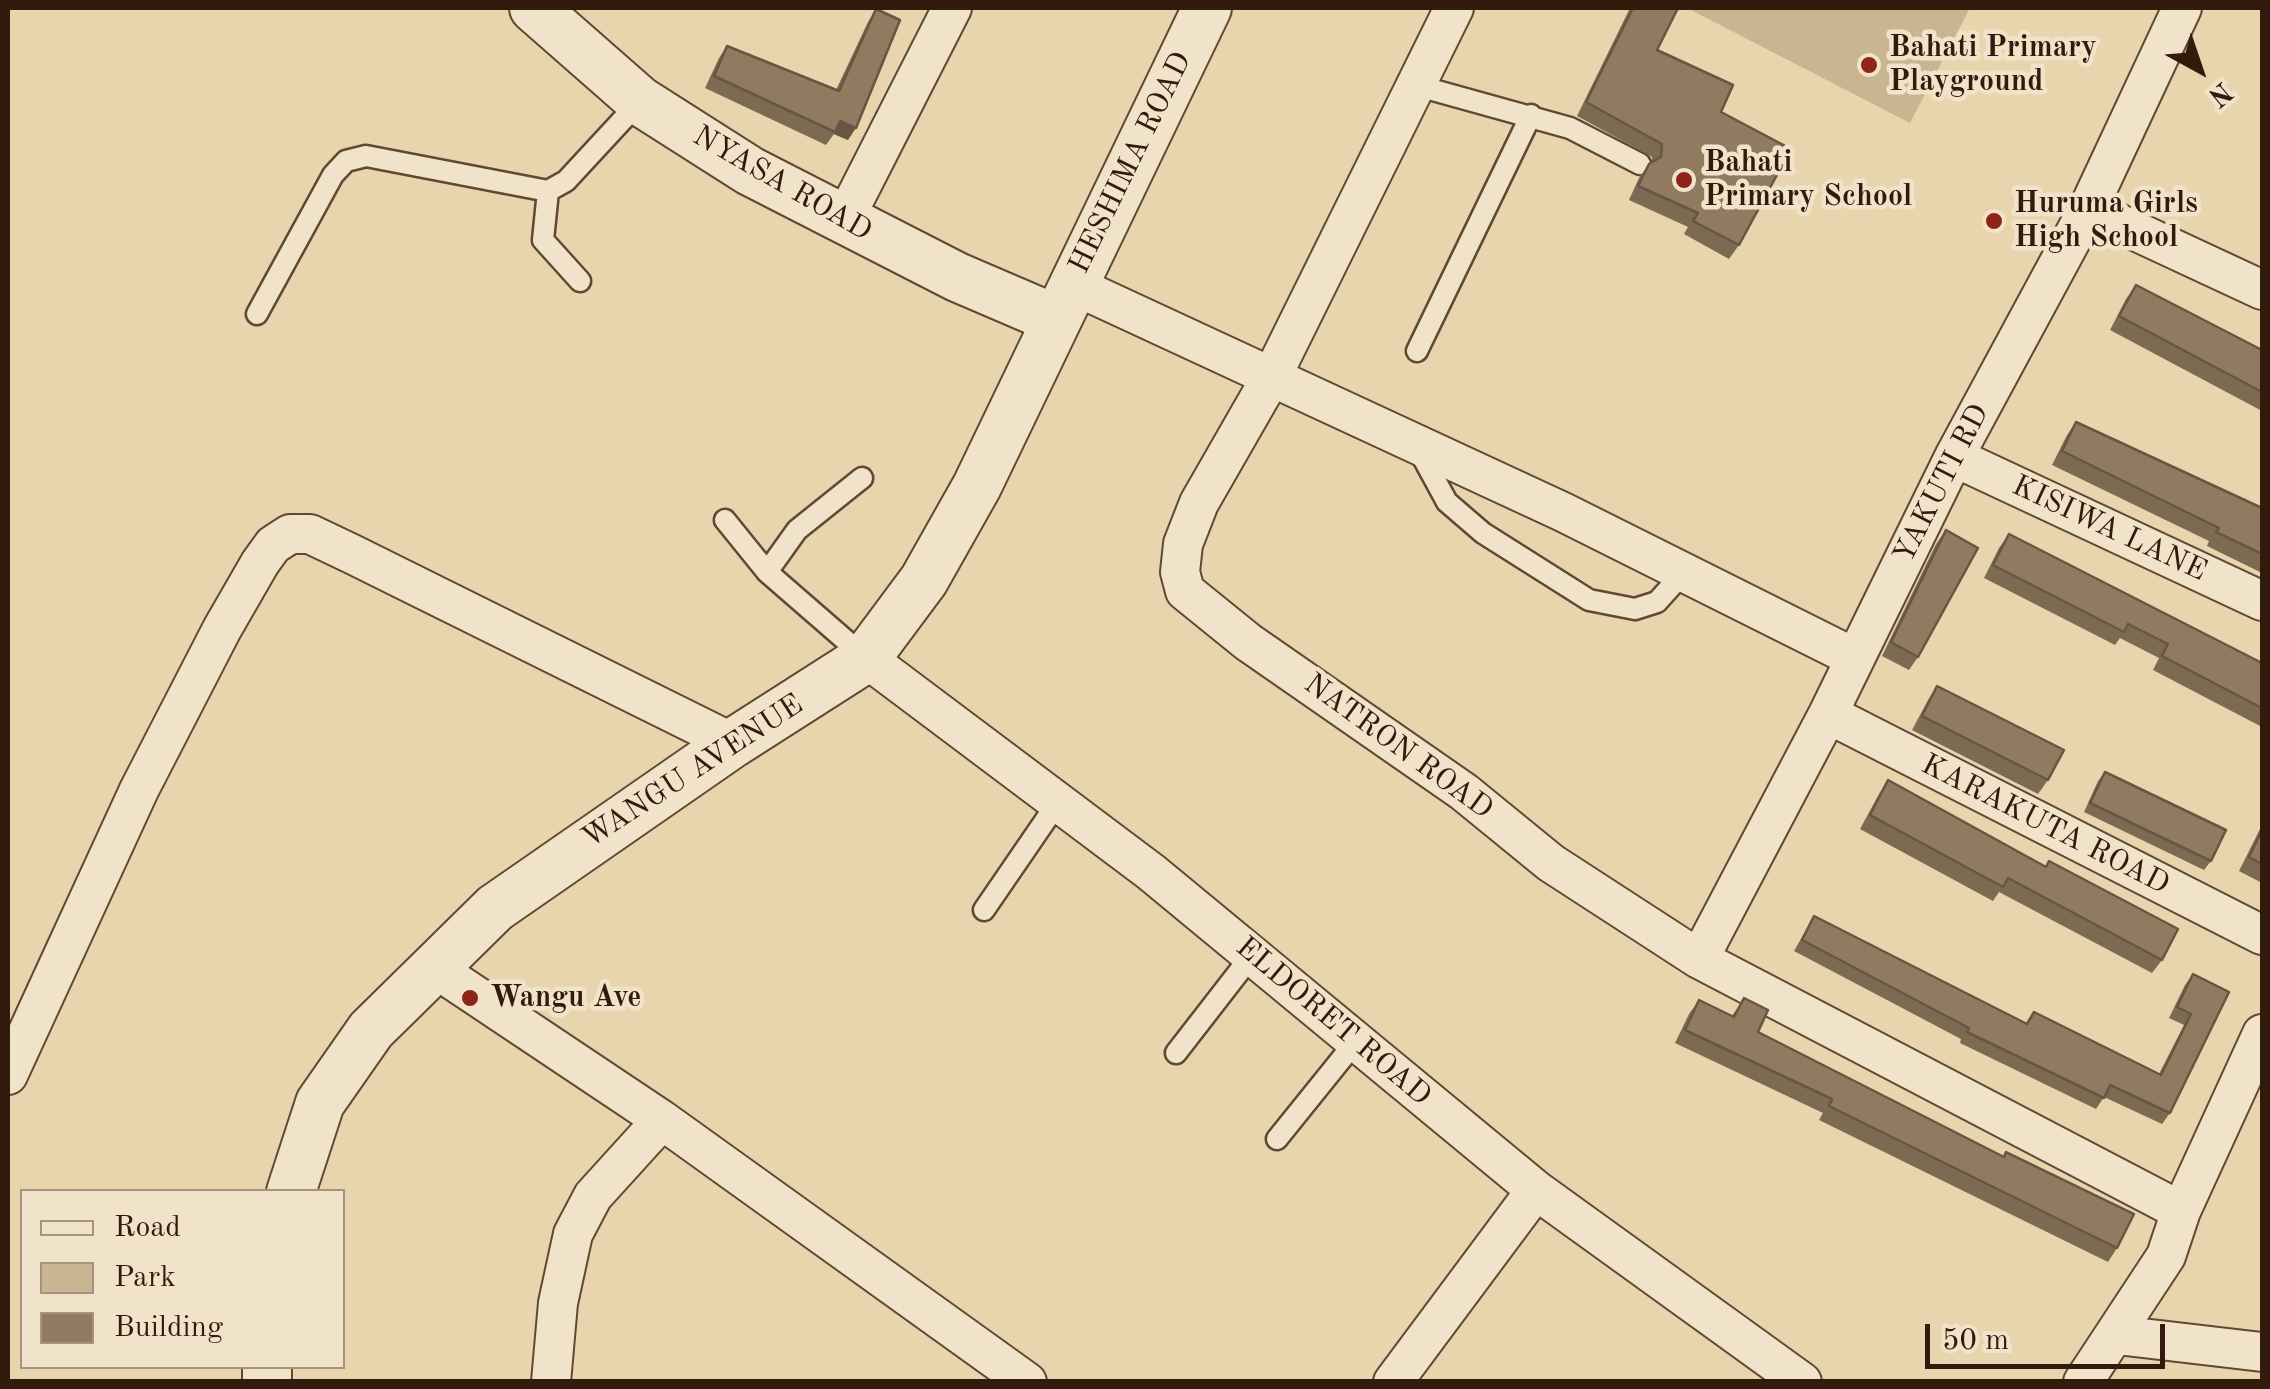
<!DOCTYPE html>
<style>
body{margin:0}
#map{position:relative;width:2270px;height:1389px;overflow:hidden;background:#e8d4ad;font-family:"Old Standard TT",serif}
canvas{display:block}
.frame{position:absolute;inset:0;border:10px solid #321b0c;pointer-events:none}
.legend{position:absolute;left:20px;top:1189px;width:325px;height:180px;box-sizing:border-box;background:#f0e3ca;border:2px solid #a4937e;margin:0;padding:12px 18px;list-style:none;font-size:30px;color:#321b0c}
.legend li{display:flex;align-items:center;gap:20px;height:50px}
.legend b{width:50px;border:2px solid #a4937e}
.north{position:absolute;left:2150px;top:20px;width:100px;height:100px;-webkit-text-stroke:8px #f0e3ca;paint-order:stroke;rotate:140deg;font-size:28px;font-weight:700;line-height:40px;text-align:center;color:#321b0c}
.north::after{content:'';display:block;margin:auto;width:35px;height:45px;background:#321b0c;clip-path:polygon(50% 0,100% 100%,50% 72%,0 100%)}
.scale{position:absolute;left:1925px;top:1324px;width:240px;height:45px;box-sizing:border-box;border:5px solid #321b0c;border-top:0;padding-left:12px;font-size:30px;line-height:35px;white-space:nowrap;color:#321b0c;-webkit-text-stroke:8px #f0e3ca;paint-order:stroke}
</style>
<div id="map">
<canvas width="2270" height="1389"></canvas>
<div class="frame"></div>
<ul class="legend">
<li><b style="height:12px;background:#f0e3ca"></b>Road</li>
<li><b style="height:28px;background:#c9b592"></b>Park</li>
<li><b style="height:28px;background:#917b60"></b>Building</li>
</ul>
<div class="north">N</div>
<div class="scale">50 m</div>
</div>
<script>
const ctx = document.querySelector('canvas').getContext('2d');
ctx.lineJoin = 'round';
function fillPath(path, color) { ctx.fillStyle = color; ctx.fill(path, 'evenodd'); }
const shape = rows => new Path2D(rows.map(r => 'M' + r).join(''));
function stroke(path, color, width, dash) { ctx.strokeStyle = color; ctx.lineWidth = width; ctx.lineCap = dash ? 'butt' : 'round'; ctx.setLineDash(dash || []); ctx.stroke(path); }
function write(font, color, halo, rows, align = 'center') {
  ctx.font = font + ' "Old Standard TT",serif'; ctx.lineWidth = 9; ctx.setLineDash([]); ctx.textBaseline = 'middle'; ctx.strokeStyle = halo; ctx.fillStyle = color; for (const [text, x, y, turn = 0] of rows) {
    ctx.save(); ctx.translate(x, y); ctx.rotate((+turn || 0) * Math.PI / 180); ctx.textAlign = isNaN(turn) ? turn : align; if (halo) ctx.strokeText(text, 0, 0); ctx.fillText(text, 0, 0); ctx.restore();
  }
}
const green = shape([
 [1687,8,1970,8,1910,123]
]);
const service = shape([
 [1415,85,1570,128,1640,164],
 [548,191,543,240,580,281],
 [257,314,333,175,346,161,366,156,548,191,566,181,640,101],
 [1417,351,1531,115],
 [1416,445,1447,502,1483,533,1589,600,1635,609,1657,602,1684,572],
 [725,520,767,572,866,658],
 [767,572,797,530,862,478],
 [984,910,1058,802],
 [1176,1053,1252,955],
 [1277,1139,1356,1041]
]);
const minor = shape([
 [1454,8,1273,374,1199,503,1183,544,1180,572,1185,591,1248,642,1464,792,1551,863,1699,959,2181,1211],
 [2088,209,2262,290],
 [843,222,952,8],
 [1071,284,1563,512,1855,658],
 [1954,457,2262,601],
 [866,658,1151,872,1536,1190,1802,1382],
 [1828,714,2262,935],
 [1699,959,1828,714,1954,457,2088,209,2182,8],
 [433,967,662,1120,1027,1382],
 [8,1075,139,790,222,629,260,563,273,545,290,534,310,534,352,554,733,743],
 [2117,1335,2262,1352],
 [551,1382,558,1303,573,1234,593,1196,662,1120],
 [1393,1382,1536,1190],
 [2083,1382,2166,1256,2181,1211,2262,1034]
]);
const tertiary = shape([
 [534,8,640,101,750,171,957,277,1055,319],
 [291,1192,320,1103,371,1030,495,908,733,743,866,658,924,580,977,486,1207,8],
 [267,1366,267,1382]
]);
const wall = shape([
 [1630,8,1678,8,1657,50,1721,112,1739,245,1729,259,1684,234,1688,227,1629,200,1639,178,1649,164,1652,162,1652,157,1577,116],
 [876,9,848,140,834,134,826,145,705,88,719,58,727,46,836,90,868,22],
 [2136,285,2262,350,2262,411,2110,330,2126,299],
 [2076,422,2262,508,2262,573,2207,546,2209,541,2052,465,2067,435],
 [1946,530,1918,657,1909,670,1882,656,1936,544],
 [2009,534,2262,663,2262,727,2153,670,2159,658,2120,638,2115,645,1984,578,1999,548],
 [1937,686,2048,780,2038,794,1912,730,1928,700],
 [2105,772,2211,861,2204,870,2084,812,2098,781],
 [1888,780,2162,960,2152,973,1999,892,1993,901,1860,829,1879,794],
 [2262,825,2262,883,2239,871],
 [1814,916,2026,1024,2034,1012,2159,1074,2184,1025,2169,1018,2185,985,2193,974,2229,992,2170,1113,2162,1124,2104,1097,2096,1109,1960,1043,1961,1039,1794,951],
 [1744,998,1758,1032,2003,1157,2006,1152,2117,1248,2108,1262,1819,1120,1823,1113,1675,1043,1689,1014,1699,1000,1732,1016]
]);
const shadedWall = shape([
 [840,121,856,128,848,140,834,134]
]);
const building = shape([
 [1633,8,1678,8,1657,50,1733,85,1721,112,1791,149,1739,245,1693,221,1698,213,1638,186,1649,164,1661,157,1662,144,1586,102,1633,8],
 [876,9,900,20,856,128,840,121,835,132,714,76,727,46,839,91,876,9],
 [2136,285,2262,350,2262,392,2119,316,2136,285],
 [2076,422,2262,508,2262,554,2216,532,2219,528,2062,451,2076,422],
 [1946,530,1978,548,1918,657,1891,642,1946,530],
 [2009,534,2262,663,2262,708,2162,656,2168,644,2128,624,2124,632,1993,565,2009,534],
 [1937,686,2064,750,2048,780,1922,716,1937,686],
 [2105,772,2226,830,2211,861,2090,803,2105,772],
 [1888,780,2046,867,2049,861,2178,929,2162,960,2008,878,2003,887,1870,815,1888,780],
 [2262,830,2262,864,2249,857,2262,830],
 [1814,916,2027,1024,2034,1012,2161,1075,2191,1014,2177,1007,2193,974,2229,992,2170,1113,2110,1085,2104,1098,1967,1032,1969,1028,1802,940,1814,916],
 [1744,998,1768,1010,1758,1032,2004,1157,2006,1152,2134,1214,2117,1248,1829,1106,1832,1099,1685,1030,1699,1000,1734,1017,1744,998]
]);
const markers = [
 [1869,65,10,"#8f2418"],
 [1684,180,10,"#8f2418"],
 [1994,221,10,"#8f2418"],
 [470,998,10,"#8f2418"]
];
const poiNames = [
 ["Bahati Primary",1889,48],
 ["Playground",1889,82],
 ["Bahati",1704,163],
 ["Primary School",1704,197],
 ["Huruma Girls",2014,204],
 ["High School",2014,238],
 ["Wangu Ave",490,998]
];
const streetNames = [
 ["HESHIMA ROAD",1131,163,-64],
 ["NYASA ROAD",782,184,30],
 ["YAKUTI RD",1942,484,-63],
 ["KISIWA LANE",2109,529,25],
 ["NATRON ROAD",1398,747,36],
 ["WANGU AVENUE",693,772,-33],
 ["KARAKUTA ROAD",2045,825,27],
 ["ELDORET ROAD",1333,1022,40]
];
fillPath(green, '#c9b592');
stroke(service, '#604934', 25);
stroke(minor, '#604934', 42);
stroke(tertiary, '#604934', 52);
stroke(service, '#f0e3ca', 20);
stroke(minor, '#f0e3ca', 38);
stroke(tertiary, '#f0e3ca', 48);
fillPath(wall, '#7d6a53');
fillPath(shadedWall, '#665643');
fillPath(building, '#917b60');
stroke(building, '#665643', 2.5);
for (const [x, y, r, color] of markers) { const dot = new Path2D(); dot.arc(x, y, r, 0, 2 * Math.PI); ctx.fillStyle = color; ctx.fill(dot); stroke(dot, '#f0e3ca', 4); }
write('bold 30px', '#321b0c', '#f0e3ca', poiNames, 'left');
write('30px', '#321b0c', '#f0e3ca', streetNames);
</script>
